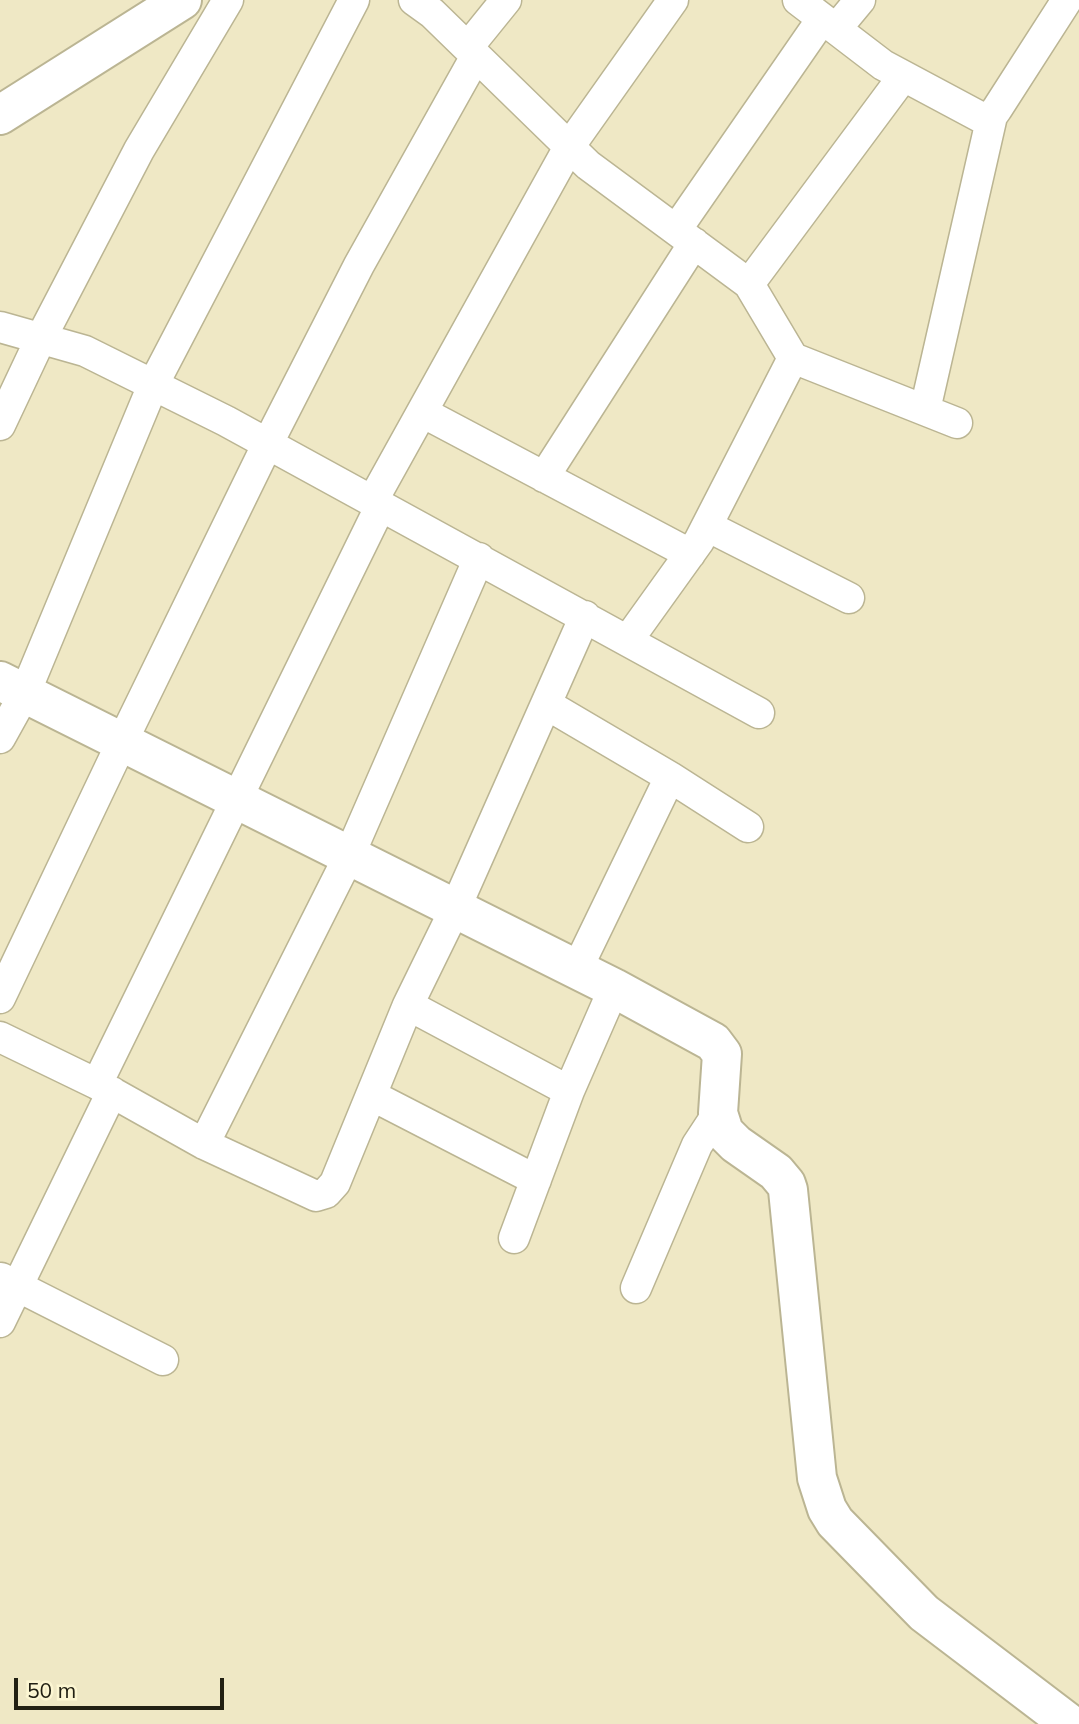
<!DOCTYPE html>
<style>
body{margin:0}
#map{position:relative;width:1079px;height:1724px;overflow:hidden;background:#efe8c5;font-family:Mulish,sans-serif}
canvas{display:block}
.scale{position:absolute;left:14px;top:1678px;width:210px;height:32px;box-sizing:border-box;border:4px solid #222013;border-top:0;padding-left:9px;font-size:21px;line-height:24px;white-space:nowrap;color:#222013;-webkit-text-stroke:5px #fcf6d2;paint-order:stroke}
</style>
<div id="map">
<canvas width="1079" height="1724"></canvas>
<div class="scale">50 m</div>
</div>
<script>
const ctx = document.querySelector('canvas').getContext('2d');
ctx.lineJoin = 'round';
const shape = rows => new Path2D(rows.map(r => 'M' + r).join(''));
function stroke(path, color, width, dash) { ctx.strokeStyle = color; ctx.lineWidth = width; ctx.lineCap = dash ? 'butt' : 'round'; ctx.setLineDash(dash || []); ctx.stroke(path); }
const minor = shape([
 [414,0,432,13,588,165,749,284,793,358,699,541,628,640],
 [798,0,883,65,984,119,992,116,997,109,1067,0],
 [836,29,860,0],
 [468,47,506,0],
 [676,230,822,19],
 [749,284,902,78],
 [0,327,85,351,226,421,759,713],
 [793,358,957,423],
 [925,410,992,116],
 [422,412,690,554],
 [0,425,41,338,139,150,228,0],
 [544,477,694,243],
 [373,500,569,147,673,0],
 [707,526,849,598],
 [546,704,670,777,748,827],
 [0,738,25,693,153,385,354,0],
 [577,969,670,777],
 [0,998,122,742,268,443,359,265,476,56],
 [408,1005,569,1091],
 [0,1037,97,1084,204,1144,316,1196,326,1193,335,1183,408,1005,455,909,585,616],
 [97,1084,381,505],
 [371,1095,536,1180],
 [204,1144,349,856,479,558],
 [514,1238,569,1091,614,988],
 [1,1278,163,1360],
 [636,1288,697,1145,718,1113],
 [0,1322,112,1092]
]);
const secondary = shape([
 [0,115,182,0],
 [0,681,614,988,713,1042,722,1054,718,1113,724,1132,736,1144,776,1172,786,1184,788,1190,817,1478,827,1509,835,1522,924,1613,1070,1724]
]);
stroke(minor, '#bbb593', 33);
stroke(secondary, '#bbb593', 42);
stroke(minor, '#fff', 30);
stroke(secondary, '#fff', 38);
</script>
